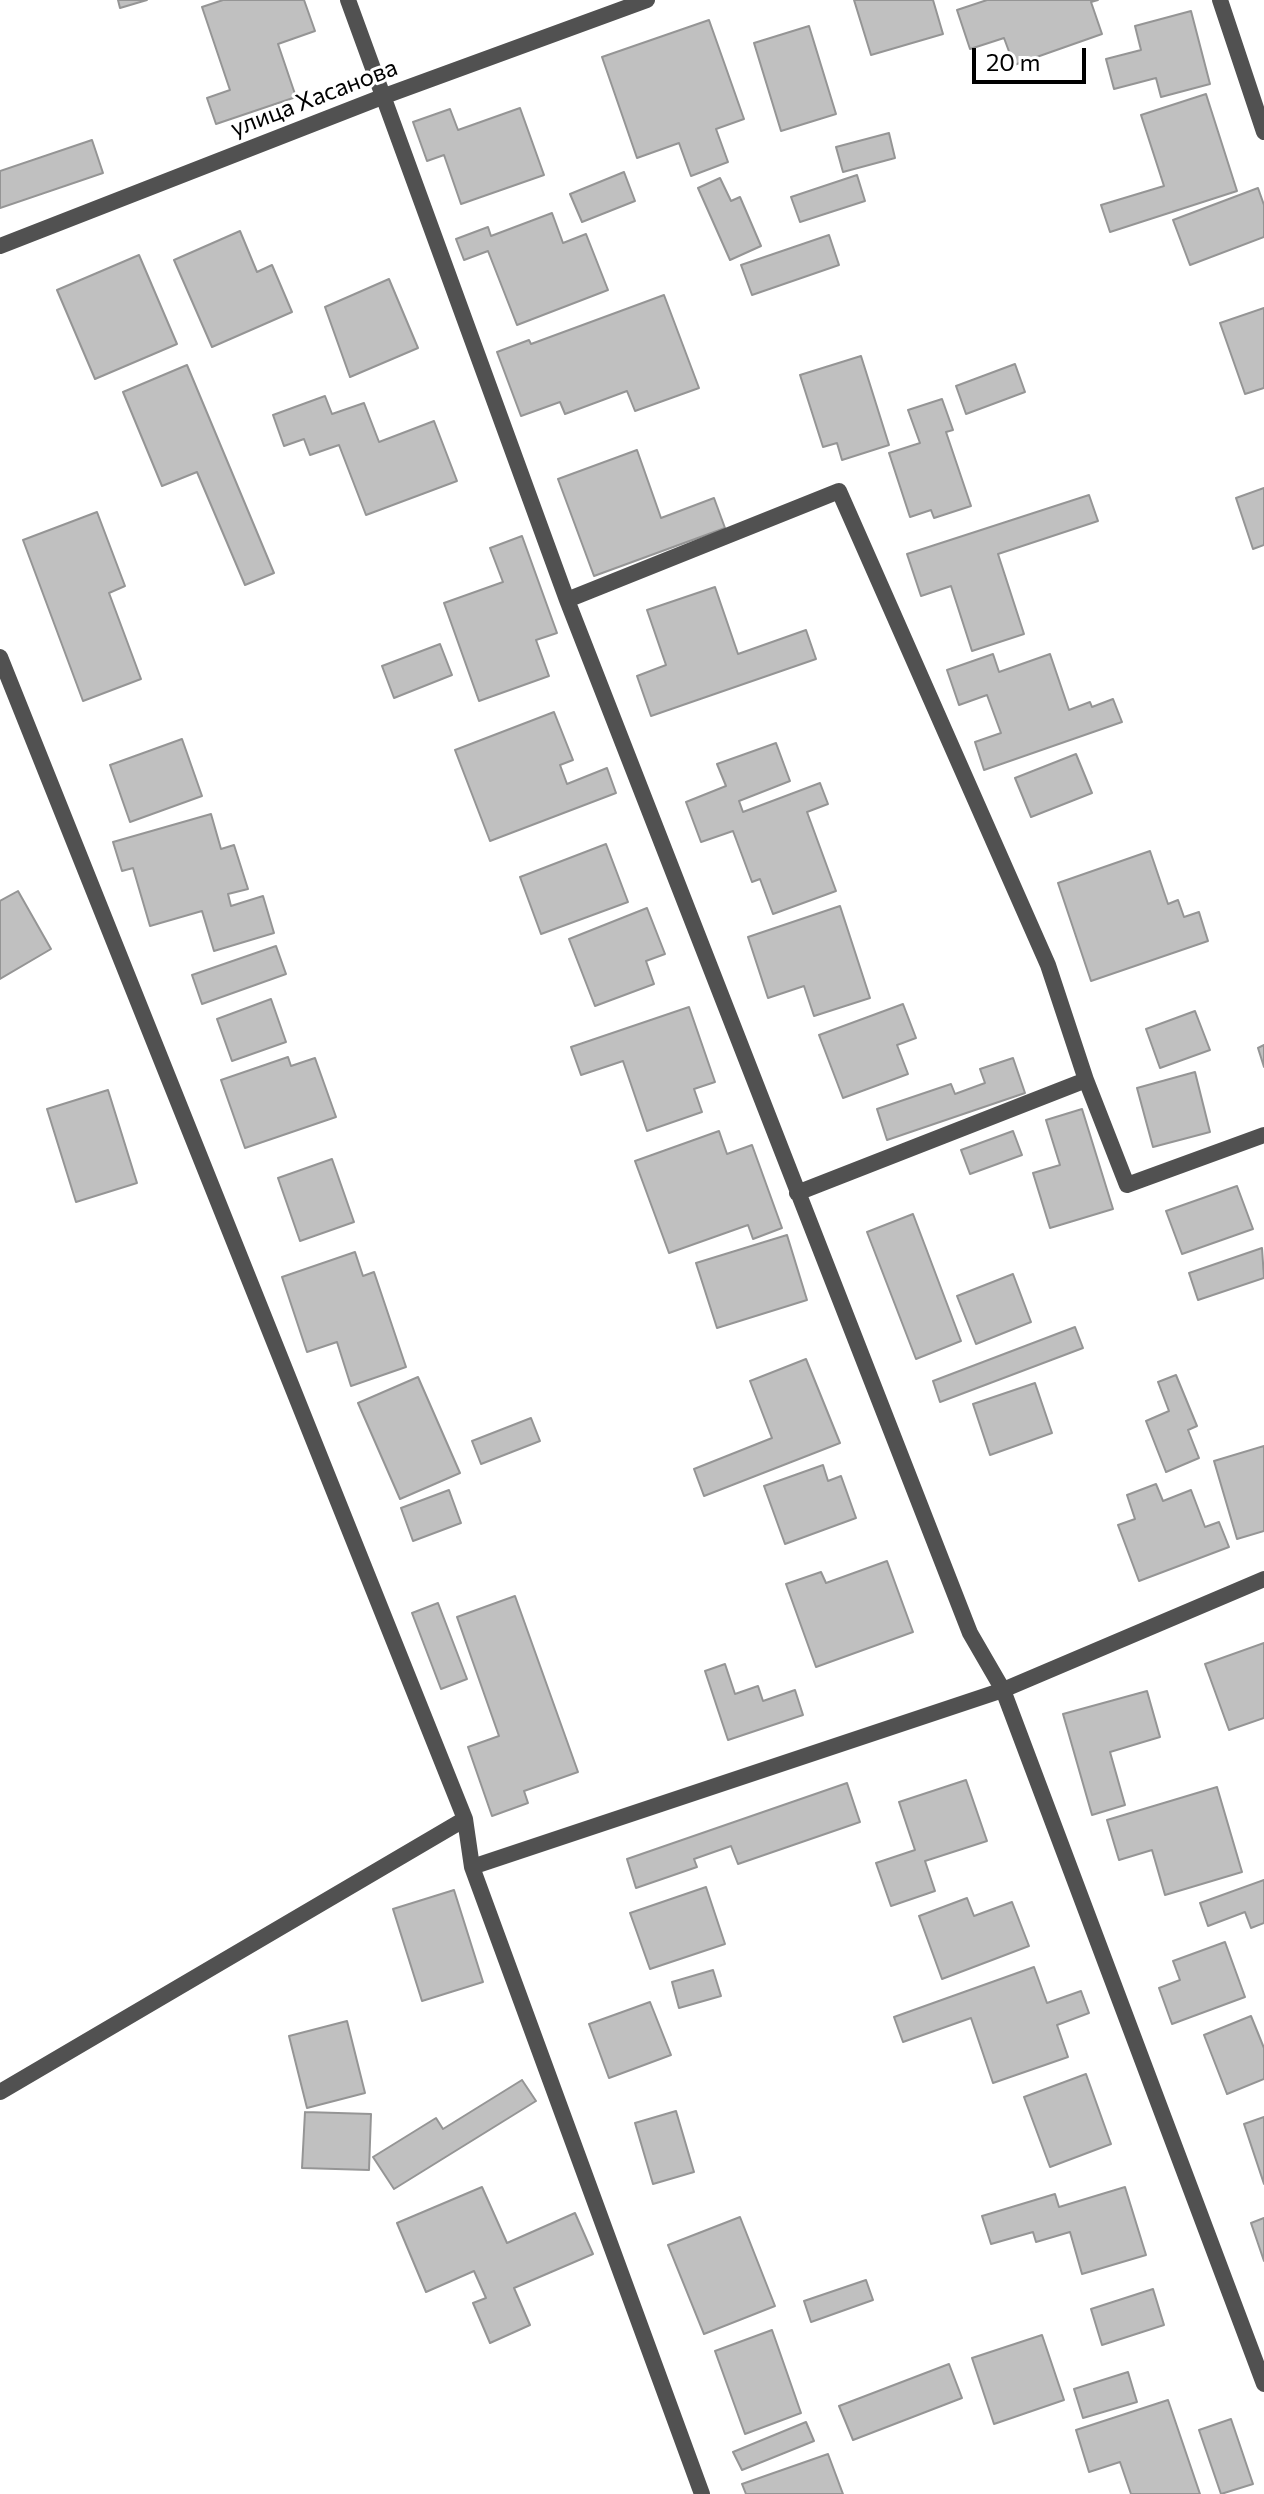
<!DOCTYPE html>
<meta charset="utf-8">
<style>
body{margin:0}
#map{position:relative;width:1264px;height:2494px;overflow:hidden;background:#fff;font-family:Commissioner,sans-serif}
canvas{display:block}
.scale{position:absolute;left:972px;top:48px;width:114px;height:36px;box-sizing:border-box;border:4px solid #000;border-top:0;padding-left:10px;font-size:24px;line-height:28px;white-space:nowrap;color:#000;-webkit-text-stroke:6px #fff;paint-order:stroke}
</style>
<div id="map">
<canvas width="1264" height="2494"></canvas>
<div class="scale">20 m</div>
</div>
<script>
const ctx = document.querySelector('canvas').getContext('2d');
ctx.lineJoin = 'round';
function fillPath(path, color) { ctx.fillStyle = color; ctx.fill(path, 'evenodd'); }
const shape = rows => new Path2D(rows.map(r => 'M' + r).join(''));
function stroke(path, color, width, dash) { ctx.strokeStyle = color; ctx.lineWidth = width; ctx.lineCap = dash ? 'butt' : 'round'; ctx.setLineDash(dash || []); ctx.stroke(path); }
function write(font, color, halo, rows, align = 'center') {
  ctx.font = font + ' Commissioner,sans-serif'; ctx.lineWidth = 6; ctx.setLineDash([]); ctx.textBaseline = 'middle'; ctx.strokeStyle = halo; ctx.fillStyle = color; for (const [text, x, y, turn = 0] of rows) {
    ctx.save(); ctx.translate(x, y); ctx.rotate((+turn || 0) * Math.PI / 180); ctx.textAlign = isNaN(turn) ? turn : align; if (halo) ctx.strokeText(text, 0, 0); ctx.fillText(text, 0, 0); ctx.restore();
  }
}
const building = shape([
 [118,0,147,0,120,8,118,0],
 [223,0,304,0,315,31,278,44,296,97,216,124,207,98,230,90,202,7,223,0],
 [854,0,933,0,943,34,871,55,854,0],
 [987,0,1098,0,1091,2,1102,34,1014,65,1004,38,970,49,957,10,987,0],
 [1191,11,1210,84,1161,97,1156,78,1114,89,1106,59,1141,50,1135,26,1191,11],
 [709,20,744,119,716,129,728,162,691,176,679,143,637,158,602,57,709,20],
 [809,26,836,114,781,131,754,43,809,26],
 [1206,94,1237,191,1110,232,1101,205,1164,186,1141,115,1206,94],
 [520,108,544,175,461,204,444,155,427,161,413,122,450,109,458,130,520,108],
 [889,133,895,158,843,172,836,147,889,133],
 [92,140,103,173,0,208,0,171,92,140],
 [624,172,635,201,582,222,570,194,624,172],
 [857,175,865,201,800,222,791,197,857,175],
 [720,178,731,201,740,197,761,246,730,260,698,188,720,178],
 [1258,188,1264,205,1264,237,1190,265,1173,220,1258,188],
 [552,213,563,243,586,234,608,290,517,325,488,251,464,260,456,239,488,227,491,236,552,213],
 [240,231,257,272,272,265,292,312,212,347,174,260,240,231],
 [829,235,839,265,752,295,741,265,829,235],
 [139,255,177,344,95,379,57,290,139,255],
 [389,279,418,348,350,377,325,307,389,279],
 [664,295,699,388,635,411,627,391,565,414,560,402,521,416,497,352,529,340,531,344,664,295],
 [1264,308,1264,388,1245,394,1220,323,1264,308],
 [861,356,889,445,842,460,837,443,823,447,800,375,861,356],
 [1015,364,1025,392,966,414,956,386,1015,364],
 [187,365,274,573,245,585,197,472,162,486,123,392,187,365],
 [325,396,332,414,364,403,379,442,434,421,457,481,366,515,339,445,310,455,304,439,284,446,273,415,325,396],
 [942,399,953,430,946,432,971,506,934,518,931,510,910,517,889,453,920,443,908,410,942,399],
 [637,450,661,518,714,498,725,528,594,576,558,479,637,450],
 [1264,488,1264,545,1253,549,1236,498,1264,488],
 [1089,495,1098,521,998,554,1024,634,972,651,951,586,921,596,907,554,1089,495],
 [97,512,125,586,109,593,141,679,83,701,23,540,97,512],
 [522,536,557,633,536,640,549,676,479,701,444,603,503,582,490,548,522,536],
 [715,587,738,654,806,630,816,659,651,716,637,676,666,665,647,610,715,587],
 [440,644,452,675,394,698,382,666,440,644],
 [993,654,999,672,1050,654,1069,710,1090,702,1092,707,1113,699,1122,722,984,770,975,742,1001,733,987,695,959,705,947,670,993,654],
 [554,712,573,760,560,765,567,784,607,768,616,793,490,841,455,750,554,712],
 [182,739,202,796,130,822,110,765,182,739],
 [776,743,790,781,739,801,743,812,820,783,828,804,807,812,836,891,773,914,760,879,752,882,733,831,701,842,686,802,726,786,717,764,776,743],
 [1076,754,1092,793,1031,817,1015,778,1076,754],
 [211,814,221,849,234,845,248,889,228,894,231,906,263,896,274,933,214,951,202,911,150,926,133,868,122,871,113,842,211,814],
 [606,844,628,902,541,934,520,877,606,844],
 [1150,851,1168,904,1178,900,1184,917,1199,912,1208,941,1091,981,1058,883,1150,851],
 [18,891,51,949,0,979,0,901,18,891],
 [840,906,870,998,814,1016,804,986,768,998,748,937,840,906],
 [647,908,665,954,646,961,654,984,595,1006,569,939,647,908],
 [276,946,286,974,202,1004,192,975,276,946],
 [271,999,286,1042,232,1061,217,1019,271,999],
 [903,1004,916,1038,897,1045,908,1074,843,1098,819,1035,903,1004],
 [689,1007,715,1082,694,1089,702,1112,647,1131,623,1061,581,1075,571,1047,689,1007],
 [1195,1011,1210,1050,1160,1068,1146,1029,1195,1011],
 [1264,1045,1264,1067,1258,1048,1264,1045],
 [288,1057,291,1066,315,1058,336,1117,245,1148,221,1080,288,1057],
 [1013,1058,1025,1093,887,1140,877,1109,951,1084,955,1094,985,1083,980,1069,1013,1058],
 [1195,1072,1210,1132,1153,1147,1137,1088,1195,1072],
 [108,1090,137,1183,76,1202,47,1109,108,1090],
 [1082,1109,1113,1209,1050,1228,1033,1173,1060,1165,1046,1120,1082,1109],
 [719,1131,727,1154,752,1145,782,1228,753,1239,748,1225,669,1253,635,1161,719,1131],
 [1013,1131,1022,1155,970,1174,961,1150,1013,1131],
 [332,1159,354,1222,300,1241,278,1178,332,1159],
 [1237,1186,1253,1229,1182,1254,1166,1211,1237,1186],
 [913,1214,961,1341,916,1359,867,1232,913,1214],
 [787,1235,807,1300,717,1328,696,1263,787,1235],
 [1262,1248,1264,1278,1198,1300,1189,1273,1262,1248],
 [355,1252,363,1276,374,1272,406,1367,351,1386,337,1342,307,1352,282,1277,355,1252],
 [1013,1274,1031,1322,976,1344,957,1296,1013,1274],
 [1075,1327,1083,1348,940,1402,933,1381,1075,1327],
 [806,1359,840,1443,704,1496,694,1469,772,1438,750,1381,806,1359],
 [1176,1375,1197,1426,1188,1430,1199,1458,1166,1472,1146,1421,1169,1411,1158,1382,1176,1375],
 [418,1377,460,1473,400,1499,358,1403,418,1377],
 [1035,1383,1052,1433,990,1455,973,1404,1035,1383],
 [531,1418,540,1441,481,1464,472,1441,531,1418],
 [1264,1446,1264,1531,1237,1539,1214,1461,1264,1446],
 [823,1465,828,1481,841,1476,856,1518,785,1544,764,1486,823,1465],
 [1156,1484,1163,1501,1191,1490,1205,1527,1219,1522,1229,1547,1139,1581,1118,1525,1135,1519,1127,1495,1156,1484],
 [449,1490,461,1523,413,1541,401,1508,449,1490],
 [887,1561,913,1632,816,1667,786,1584,821,1572,826,1583,887,1561],
 [515,1596,578,1772,524,1791,528,1803,492,1816,468,1747,499,1736,457,1617,515,1596],
 [438,1603,467,1679,441,1689,412,1613,438,1603],
 [1264,1643,1264,1718,1229,1730,1205,1664,1264,1643],
 [725,1664,735,1694,758,1686,763,1701,795,1690,803,1715,728,1740,705,1671,725,1664],
 [1147,1691,1160,1737,1110,1752,1125,1805,1092,1815,1063,1714,1147,1691],
 [966,1780,987,1841,925,1861,935,1891,891,1906,876,1863,915,1850,899,1802,966,1780],
 [847,1783,860,1822,738,1864,731,1846,694,1859,697,1867,636,1888,627,1859,847,1783],
 [1217,1787,1242,1872,1165,1895,1152,1850,1119,1860,1107,1820,1217,1787],
 [1264,1880,1264,1923,1251,1928,1245,1912,1208,1926,1200,1903,1264,1880],
 [706,1887,725,1944,650,1969,630,1913,706,1887],
 [454,1890,483,1982,422,2001,393,1909,454,1890],
 [967,1898,974,1916,1012,1902,1029,1946,942,1979,919,1916,967,1898],
 [1225,1942,1245,1997,1172,2024,1159,1988,1180,1980,1173,1961,1225,1942],
 [1034,1967,1047,2003,1081,1991,1089,2013,1057,2025,1068,2057,993,2083,971,2018,903,2042,894,2017,1034,1967],
 [713,1970,721,1996,679,2008,672,1982,713,1970],
 [650,2002,671,2055,609,2078,589,2024,650,2002],
 [1251,2016,1264,2048,1264,2079,1227,2094,1204,2035,1251,2016],
 [347,2021,365,2093,307,2108,289,2036,347,2021],
 [1086,2074,1111,2144,1050,2167,1024,2097,1086,2074],
 [522,2080,536,2101,394,2189,373,2157,436,2118,443,2129,522,2080],
 [676,2111,694,2172,653,2184,635,2123,676,2111],
 [305,2112,371,2114,369,2170,302,2168,305,2112],
 [1264,2117,1264,2184,1244,2124,1264,2117],
 [482,2187,507,2243,575,2213,593,2254,514,2288,530,2325,490,2343,473,2303,486,2298,474,2271,426,2292,397,2223,482,2187],
 [1125,2187,1146,2255,1082,2274,1070,2232,1036,2242,1033,2232,991,2244,982,2216,1055,2194,1059,2207,1125,2187],
 [740,2217,775,2306,704,2334,668,2245,740,2217],
 [1264,2218,1264,2261,1251,2223,1264,2218],
 [866,2280,873,2300,811,2322,804,2301,866,2280],
 [1153,2289,1164,2325,1102,2345,1091,2309,1153,2289],
 [772,2330,801,2413,745,2434,715,2351,772,2330],
 [1042,2335,1064,2400,994,2424,972,2358,1042,2335],
 [949,2364,962,2398,853,2440,839,2406,949,2364],
 [1128,2372,1137,2402,1083,2418,1074,2389,1128,2372],
 [1168,2400,1200,2494,1131,2494,1120,2462,1089,2472,1076,2430,1168,2400],
 [1231,2419,1253,2484,1221,2494,1199,2430,1231,2419],
 [806,2422,814,2441,742,2470,733,2452,806,2422],
 [828,2454,843,2494,746,2494,742,2484,828,2454]
]);
const street = shape([
 [348,0,567,600,970,1633,1003,1690,1264,2384],
 [1220,0,1264,132],
 [0,246,382,97,647,0],
 [567,600,839,491,1048,965,1086,1080,797,1193],
 [0,657,465,1819,472,1867,702,2494],
 [1086,1080,1127,1185,1264,1135],
 [472,1867,1003,1690,1264,1579],
 [0,2092,465,1819]
]);
const streetNames = [
 ["улица Хасанова",314,98,-21]
];
fillPath(building, '#c0c0c0');
stroke(building, '#959595', 2);
stroke(street, '#515151', 16);
write('24px', '#000', '#fff', streetNames);
</script>
